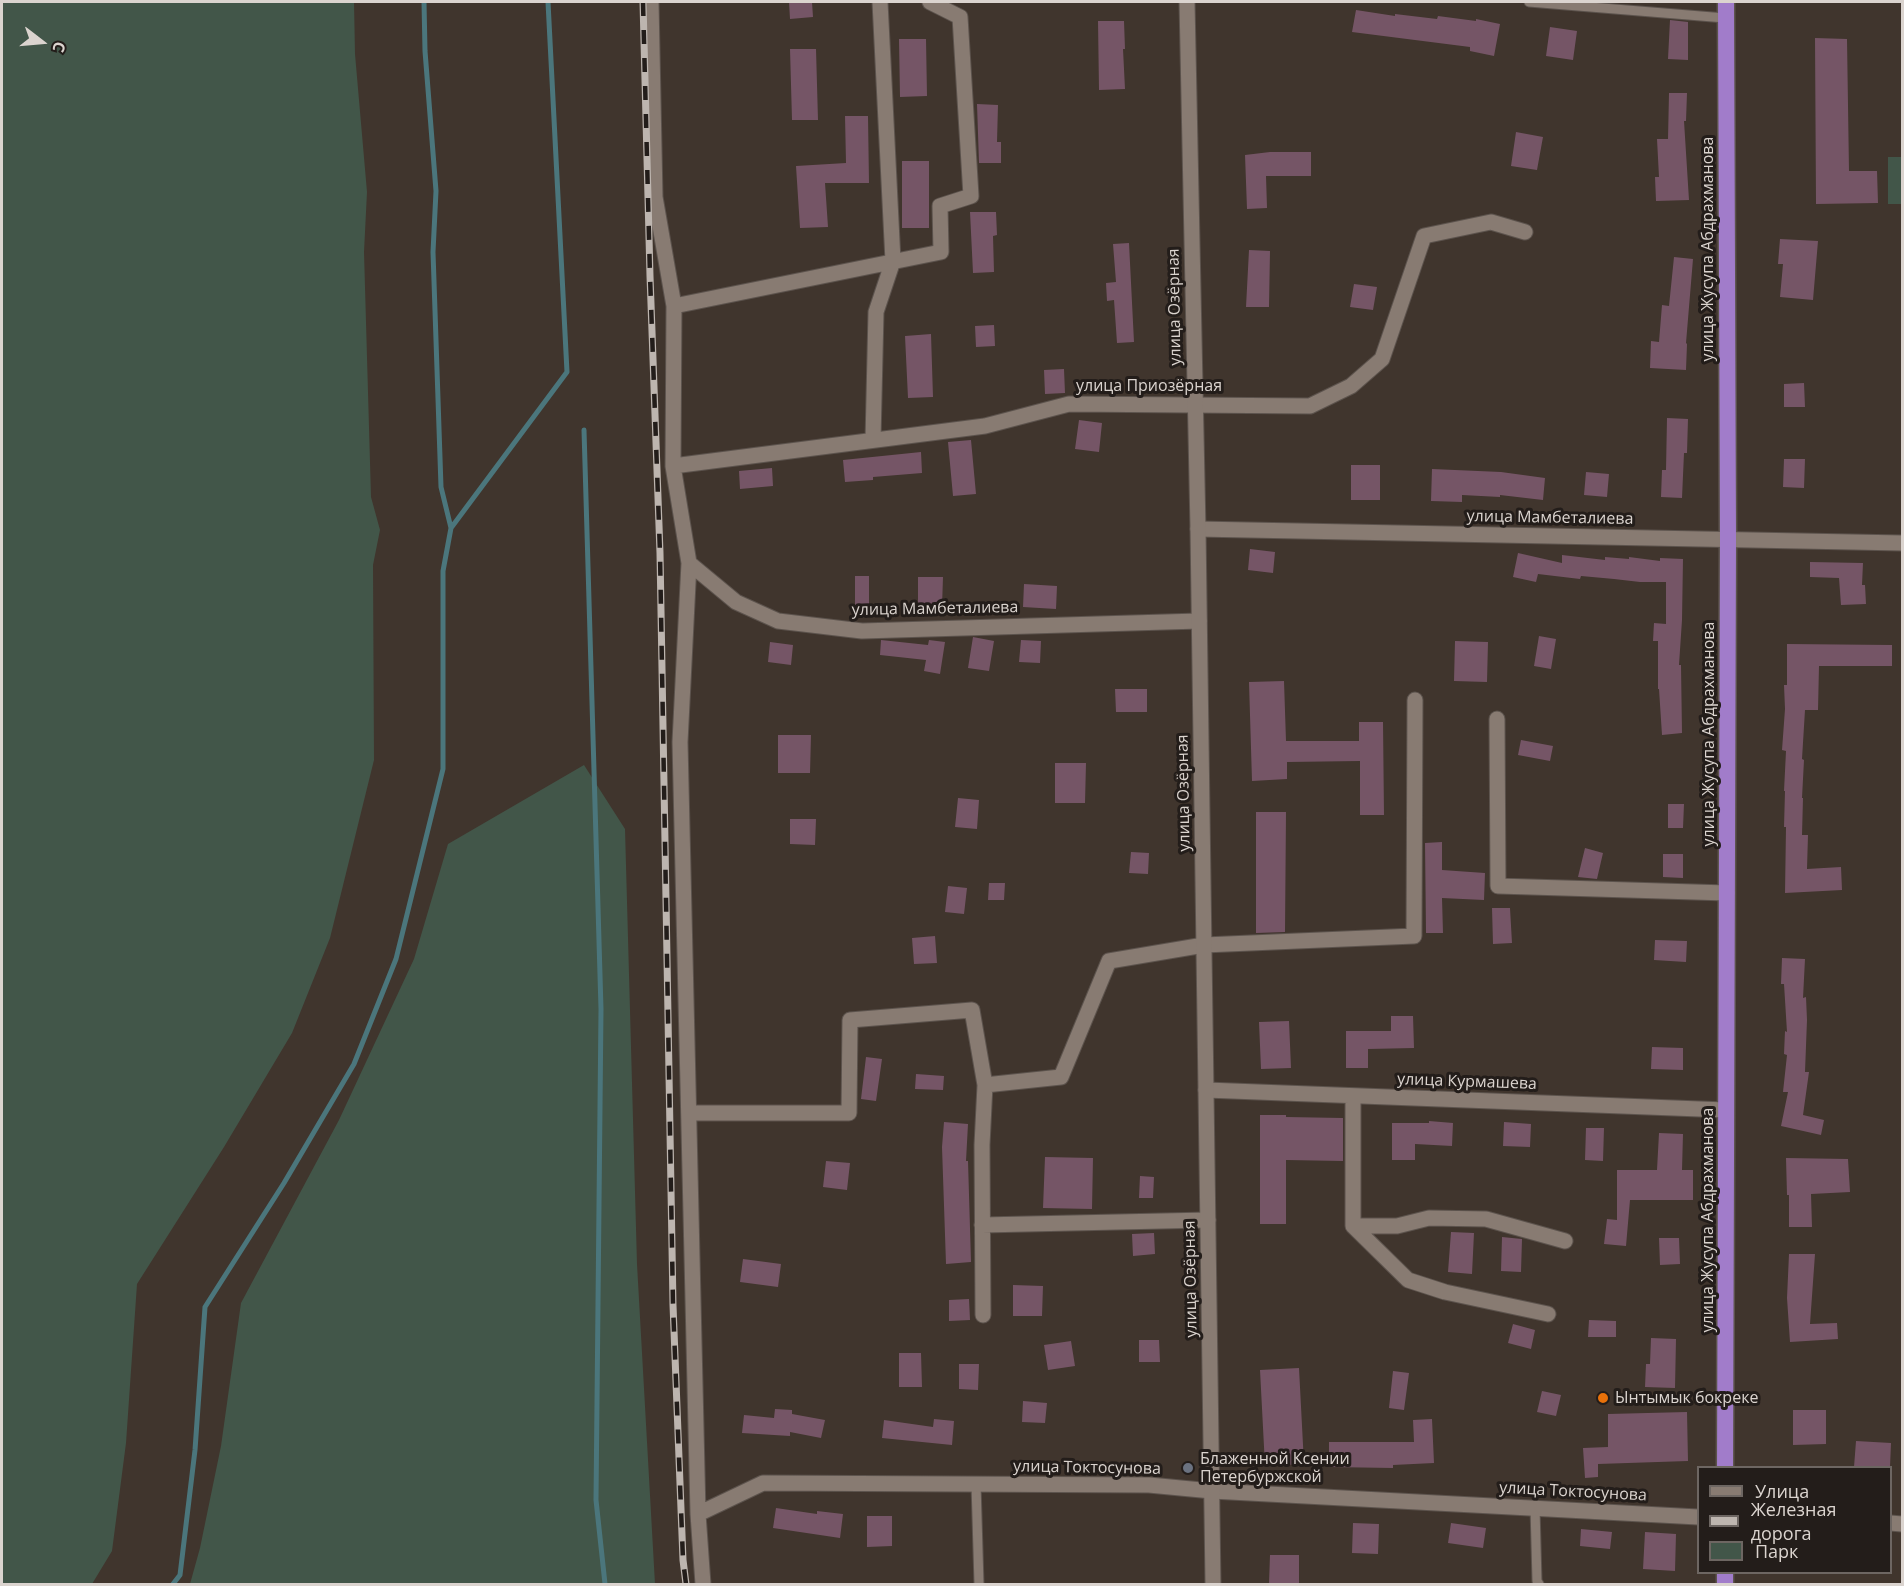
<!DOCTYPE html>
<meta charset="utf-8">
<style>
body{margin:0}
#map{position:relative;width:1904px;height:1586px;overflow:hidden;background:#40352d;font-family:"Open Sans",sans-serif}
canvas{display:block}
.frame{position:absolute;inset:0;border:3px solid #dbd4cf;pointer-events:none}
.legend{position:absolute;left:1697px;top:1466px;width:195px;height:108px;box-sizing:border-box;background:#231d1a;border:2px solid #6d6662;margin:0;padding:8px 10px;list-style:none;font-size:18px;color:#dbd4cf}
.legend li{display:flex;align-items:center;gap:12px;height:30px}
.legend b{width:30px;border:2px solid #6d6662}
.north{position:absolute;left:12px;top:12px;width:60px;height:60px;-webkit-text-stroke:4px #231d1a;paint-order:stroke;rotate:106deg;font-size:16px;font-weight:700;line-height:24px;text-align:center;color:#dbd4cf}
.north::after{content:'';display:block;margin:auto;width:21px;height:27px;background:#dbd4cf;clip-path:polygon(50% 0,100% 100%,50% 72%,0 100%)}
</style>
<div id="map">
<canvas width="1904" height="1586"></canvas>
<div class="frame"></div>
<ul class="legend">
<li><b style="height:8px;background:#887b72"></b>Улица</li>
<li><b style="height:8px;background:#bdb5af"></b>Железная дорога</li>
<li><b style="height:16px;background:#425649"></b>Парк</li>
</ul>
<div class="north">С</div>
</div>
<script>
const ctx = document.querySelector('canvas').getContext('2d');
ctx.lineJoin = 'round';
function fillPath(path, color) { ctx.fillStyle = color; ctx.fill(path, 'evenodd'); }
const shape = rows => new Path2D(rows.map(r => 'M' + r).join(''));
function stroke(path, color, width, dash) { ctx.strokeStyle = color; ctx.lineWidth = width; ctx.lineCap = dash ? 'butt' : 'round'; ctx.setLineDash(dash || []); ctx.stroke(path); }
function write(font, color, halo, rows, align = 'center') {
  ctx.font = font + ' "Open Sans",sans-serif'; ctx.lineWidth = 6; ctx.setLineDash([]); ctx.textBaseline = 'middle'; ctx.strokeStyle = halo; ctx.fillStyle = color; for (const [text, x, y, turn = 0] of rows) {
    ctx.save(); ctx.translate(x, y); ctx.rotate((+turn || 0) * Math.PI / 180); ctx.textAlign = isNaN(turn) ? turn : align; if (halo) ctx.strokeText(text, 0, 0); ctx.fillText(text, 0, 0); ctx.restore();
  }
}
const green = shape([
 [2,2,354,2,355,54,367,192,364,252,371,497,380,530,373,565,374,760,330,938,292,1033,224,1147,137,1284,126,1443,112,1551,92,1584,2,1584],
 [1888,157,1902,157,1902,204,1888,204],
 [584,765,625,829,637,1264,655,1584,190,1584,200,1548,221,1446,241,1303,339,1120,414,959,448,844]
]);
const stream = shape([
 [584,430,601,1009,596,1500,605,1584],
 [451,528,567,372,548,2],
 [173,1584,180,1575,195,1450,205,1307,284,1183,354,1064,396,959,443,769,443,571,451,528,441,487,433,252,436,191,425,51,424,2]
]);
const building = shape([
 [789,2,812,2,813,17,790,19],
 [1356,10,1395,16,1395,14,1437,19,1438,16,1476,21,1476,19,1500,24,1494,56,1470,51,1470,47,1352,32],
 [1670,20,1688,22,1688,60,1668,59],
 [1098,21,1124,21,1125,49,1123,49,1125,89,1099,90],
 [1550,27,1577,31,1573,60,1546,56],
 [1815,38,1847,39,1849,171,1877,171,1878,203,1816,204],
 [899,39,926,39,927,96,900,97],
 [790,49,816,49,818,120,792,120],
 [1669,93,1687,93,1686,121,1684,121,1689,200,1656,201,1655,177,1659,177,1657,139,1668,139],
 [977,104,998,105,997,142,1001,142,1001,163,979,163],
 [845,116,868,116,869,183,825,183,828,227,800,228,796,166,846,163],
 [1516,132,1543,137,1537,170,1511,166],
 [1270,152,1311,152,1311,176,1266,176,1267,208,1247,209,1245,155],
 [902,161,929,161,929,228,902,228],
 [970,212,996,212,997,235,993,236,994,272,973,273],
 [1780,239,1818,241,1813,300,1780,297,1783,264,1778,264],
 [1129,243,1134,342,1117,343,1114,300,1107,301,1106,283,1116,282,1113,244],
 [1249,250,1270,251,1269,307,1246,307],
 [1674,257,1693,259,1686,343,1687,344,1686,370,1650,368,1651,341,1659,342,1662,305,1669,306],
 [1354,284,1377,287,1373,310,1350,307],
 [994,325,995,346,976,347,975,326],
 [931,334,933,397,908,398,905,336],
 [1064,369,1065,393,1045,394,1044,370],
 [1804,383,1805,407,1784,407,1784,384],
 [1667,418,1688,419,1687,453,1684,453,1682,498,1661,497,1662,470,1666,470],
 [1079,420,1102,423,1099,452,1075,449],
 [971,440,976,494,953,496,948,442],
 [921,452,922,473,873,477,873,480,845,482,843,460],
 [1784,459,1805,459,1804,488,1783,487],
 [1351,465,1380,465,1380,500,1351,500],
 [772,468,773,486,740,489,739,471],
 [1432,469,1501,472,1545,478,1543,500,1500,495,1500,497,1462,495,1462,502,1431,501],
 [1586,472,1609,474,1607,497,1584,495],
 [1250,549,1275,552,1273,573,1248,570],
 [1518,553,1562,563,1562,555,1605,560,1605,557,1629,559,1629,557,1660,561,1660,558,1683,559,1682,620,1679,665,1681,665,1682,733,1662,735,1659,689,1658,689,1658,641,1653,641,1654,623,1666,624,1666,582,1640,582,1614,579,1581,576,1580,579,1538,574,1536,582,1513,577],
 [1810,562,1863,563,1862,585,1865,585,1866,604,1841,605,1839,578,1810,577],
 [855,576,869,576,869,605,855,605],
 [918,577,943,577,942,607,918,606],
 [1024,584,1057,586,1056,609,1023,607],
 [1539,636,1556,639,1551,669,1534,666],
 [973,637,994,641,989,671,968,668],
 [881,640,928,645,929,640,945,642,940,674,924,671,926,660,880,655],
 [1021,640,1041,641,1040,663,1019,662],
 [1455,641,1488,642,1487,682,1454,681],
 [770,642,793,645,791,665,768,662],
 [1787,644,1892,645,1892,666,1819,666,1818,710,1805,710,1802,759,1804,760,1802,798,1803,798,1802,835,1808,835,1807,869,1841,867,1842,890,1785,893,1786,827,1784,827,1785,791,1784,791,1786,751,1782,750,1785,709,1784,685,1787,685],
 [1284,681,1286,741,1359,741,1359,722,1383,722,1384,815,1360,815,1360,761,1287,762,1287,779,1252,781,1249,682],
 [1115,689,1147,689,1147,712,1116,712],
 [778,735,811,735,810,773,778,773],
 [1521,740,1553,746,1550,761,1518,755],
 [1055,763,1086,763,1085,803,1055,803],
 [958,798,979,800,977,829,955,827],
 [1668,804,1684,804,1683,828,1668,828],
 [1256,812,1286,812,1285,932,1256,933],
 [790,819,816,819,815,845,790,844],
 [1442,842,1442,870,1485,873,1484,900,1442,898,1443,933,1426,933,1425,843],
 [1585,848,1603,853,1597,879,1578,877],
 [1131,852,1149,853,1148,874,1129,873],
 [1663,854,1683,854,1683,878,1663,877],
 [989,883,1005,883,1004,900,988,900],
 [948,886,967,888,964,914,945,912],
 [1492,908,1510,908,1512,943,1493,944],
 [935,936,937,963,914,964,912,938],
 [1655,940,1687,941,1686,962,1654,960],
 [1782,958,1805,959,1803,998,1806,997,1807,1020,1805,1072,1809,1072,1803,1115,1824,1120,1821,1135,1781,1126,1788,1092,1783,1092,1787,1055,1784,1054,1785,1031,1787,1032,1784,984,1781,984],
 [1391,1016,1413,1016,1414,1048,1368,1049,1368,1068,1346,1068,1346,1031,1391,1031],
 [1289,1021,1291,1068,1261,1069,1259,1022],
 [1652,1047,1683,1048,1683,1070,1651,1069],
 [866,1057,882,1059,876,1101,861,1099],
 [916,1074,944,1076,943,1090,915,1089],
 [1260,1115,1286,1115,1286,1117,1343,1118,1343,1161,1286,1160,1286,1224,1260,1224],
 [1429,1121,1453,1123,1452,1146,1415,1144,1415,1160,1392,1160,1392,1123,1429,1123],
 [944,1122,968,1124,966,1161,968,1161,971,1262,946,1264,942,1147],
 [1504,1122,1531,1124,1530,1147,1503,1146],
 [1586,1128,1604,1128,1603,1161,1585,1160],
 [1659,1133,1683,1134,1682,1170,1693,1170,1693,1200,1630,1200,1626,1246,1604,1244,1607,1219,1617,1220,1617,1170,1657,1170],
 [1045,1157,1093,1158,1092,1209,1043,1208],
 [1786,1158,1848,1159,1850,1192,1811,1194,1812,1227,1789,1227,1789,1195,1787,1195],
 [826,1161,850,1163,847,1190,823,1187],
 [1140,1176,1154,1177,1153,1198,1139,1198],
 [1451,1232,1474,1233,1472,1274,1448,1272],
 [1154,1233,1155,1254,1133,1256,1132,1234],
 [1502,1237,1522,1239,1521,1272,1501,1271],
 [1659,1238,1679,1238,1680,1264,1660,1265],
 [1789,1254,1815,1254,1810,1324,1837,1323,1838,1339,1790,1342,1787,1298],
 [743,1259,781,1264,778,1287,740,1282],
 [1013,1285,1043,1286,1042,1316,1013,1316],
 [969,1299,970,1320,949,1321,949,1300],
 [1589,1320,1616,1321,1616,1337,1588,1337],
 [1513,1324,1535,1330,1531,1349,1508,1343],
 [1651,1338,1676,1339,1675,1388,1645,1387,1646,1364,1650,1364],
 [1139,1340,1159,1340,1160,1362,1139,1362],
 [1071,1341,1075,1366,1048,1370,1044,1345],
 [899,1353,921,1353,922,1387,899,1387],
 [959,1364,979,1364,978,1390,959,1389],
 [1299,1368,1304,1464,1265,1466,1260,1370],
 [1393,1371,1409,1373,1404,1410,1389,1408],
 [1542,1391,1561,1395,1556,1416,1537,1412],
 [1023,1401,1047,1403,1045,1423,1022,1422],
 [775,1409,792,1410,792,1414,825,1420,821,1438,790,1432,790,1436,742,1433,744,1415,774,1418],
 [1793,1410,1826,1410,1826,1444,1793,1445],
 [1687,1412,1688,1461,1598,1464,1598,1477,1585,1478,1583,1448,1608,1447,1608,1414],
 [934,1419,954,1421,952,1445,882,1438,884,1420,933,1427],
 [1432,1419,1434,1463,1393,1465,1393,1468,1329,1467,1329,1442,1414,1442,1413,1420],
 [1856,1441,1891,1443,1890,1467,1854,1467],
 [776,1508,817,1514,817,1511,843,1514,840,1538,773,1528],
 [867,1516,892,1516,892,1546,867,1547],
 [1353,1523,1379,1524,1378,1554,1352,1553],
 [1451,1523,1486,1528,1483,1548,1448,1543],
 [1581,1529,1612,1532,1610,1549,1580,1546],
 [1645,1532,1676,1534,1675,1571,1643,1569],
 [1270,1555,1299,1555,1299,1584,1269,1584]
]);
const service = shape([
 [1529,2,1725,18],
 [976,1484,979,1584],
 [1535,1508,1537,1581,1539,1584]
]);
const minor = shape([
 [651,2,655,197,674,306,673,466,689,563,680,742,698,1514,703,1584],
 [674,306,941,252,940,206,971,196,960,17,930,2],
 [873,440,876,312,893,261,880,2],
 [673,466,985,426,1069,404,1310,406,1351,386,1382,359,1424,236,1491,222,1525,232],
 [1198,529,1902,543],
 [689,563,736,602,778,621,862,631,1199,621],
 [1497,719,1498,886,1727,893],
 [1206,1090,1726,1110],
 [1353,1096,1353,1226,1397,1226,1429,1218,1486,1219,1565,1241],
 [690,1113,849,1113,850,1020,972,1010,985,1085,1061,1077,1109,961,1204,945,1414,936,1415,700],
 [982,1225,1208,1220],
 [1353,1226,1408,1280,1445,1292,1548,1314],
 [983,1315,982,1145,985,1085],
 [698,1514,763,1483,1149,1485,1212,1491,1698,1517],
 [1890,1523,1902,1524]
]);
const tertiary = shape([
 [1187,2,1198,529,1213,1584]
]);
const trunk = shape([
 [1725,1468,1728,540,1726,2],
 [1725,1572,1725,1584]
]);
const rail = shape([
 [643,2,650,276,660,553,673,1305,683,1560,686,1584]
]);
const markers = [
 [1603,1398,6,"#e8710a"],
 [1188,1468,6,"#6b7280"]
];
const streetNames = [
 ["улица Жусупа Абдрахманова",1708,249,-90],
 ["улица Озёрная",1175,307,-91],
 ["улица Приозёрная",1149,386],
 ["улица Мамбеталиева",1550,518,1],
 ["улица Мамбеталиева",935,609,-1],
 ["улица Жусупа Абдрахманова",1709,734,-90],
 ["улица Озёрная",1184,793,-91],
 ["улица Курмашева",1467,1082,2],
 ["улица Жусупа Абдрахманова",1708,1220,-90],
 ["улица Озёрная",1191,1279,-91],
 ["улица Токтосунова",1087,1468,1],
 ["улица Токтосунова",1573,1492,3]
];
const poiNames = [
 ["Ынтымык бокреке",1615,1398],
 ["Блаженной Ксении",1200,1459],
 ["Петербуржской",1200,1477]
];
fillPath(green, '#425649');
stroke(stream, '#4b767c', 5);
fillPath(building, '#755566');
stroke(service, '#5c534d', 11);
stroke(minor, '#5c534d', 17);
stroke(tertiary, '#5c534d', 17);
stroke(trunk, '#5c534d', 19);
stroke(service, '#887b72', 9);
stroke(minor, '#887b72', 15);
stroke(tertiary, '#887b72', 15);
stroke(trunk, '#a17cca', 16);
stroke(rail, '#bdb5af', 7);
stroke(rail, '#231d1a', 4.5, [14]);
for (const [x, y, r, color] of markers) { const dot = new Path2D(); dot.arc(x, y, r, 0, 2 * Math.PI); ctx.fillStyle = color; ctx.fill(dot); stroke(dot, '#231d1a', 2); }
write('16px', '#dbd4cf', '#231d1a', streetNames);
write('16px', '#dbd4cf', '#231d1a', poiNames, 'left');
</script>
